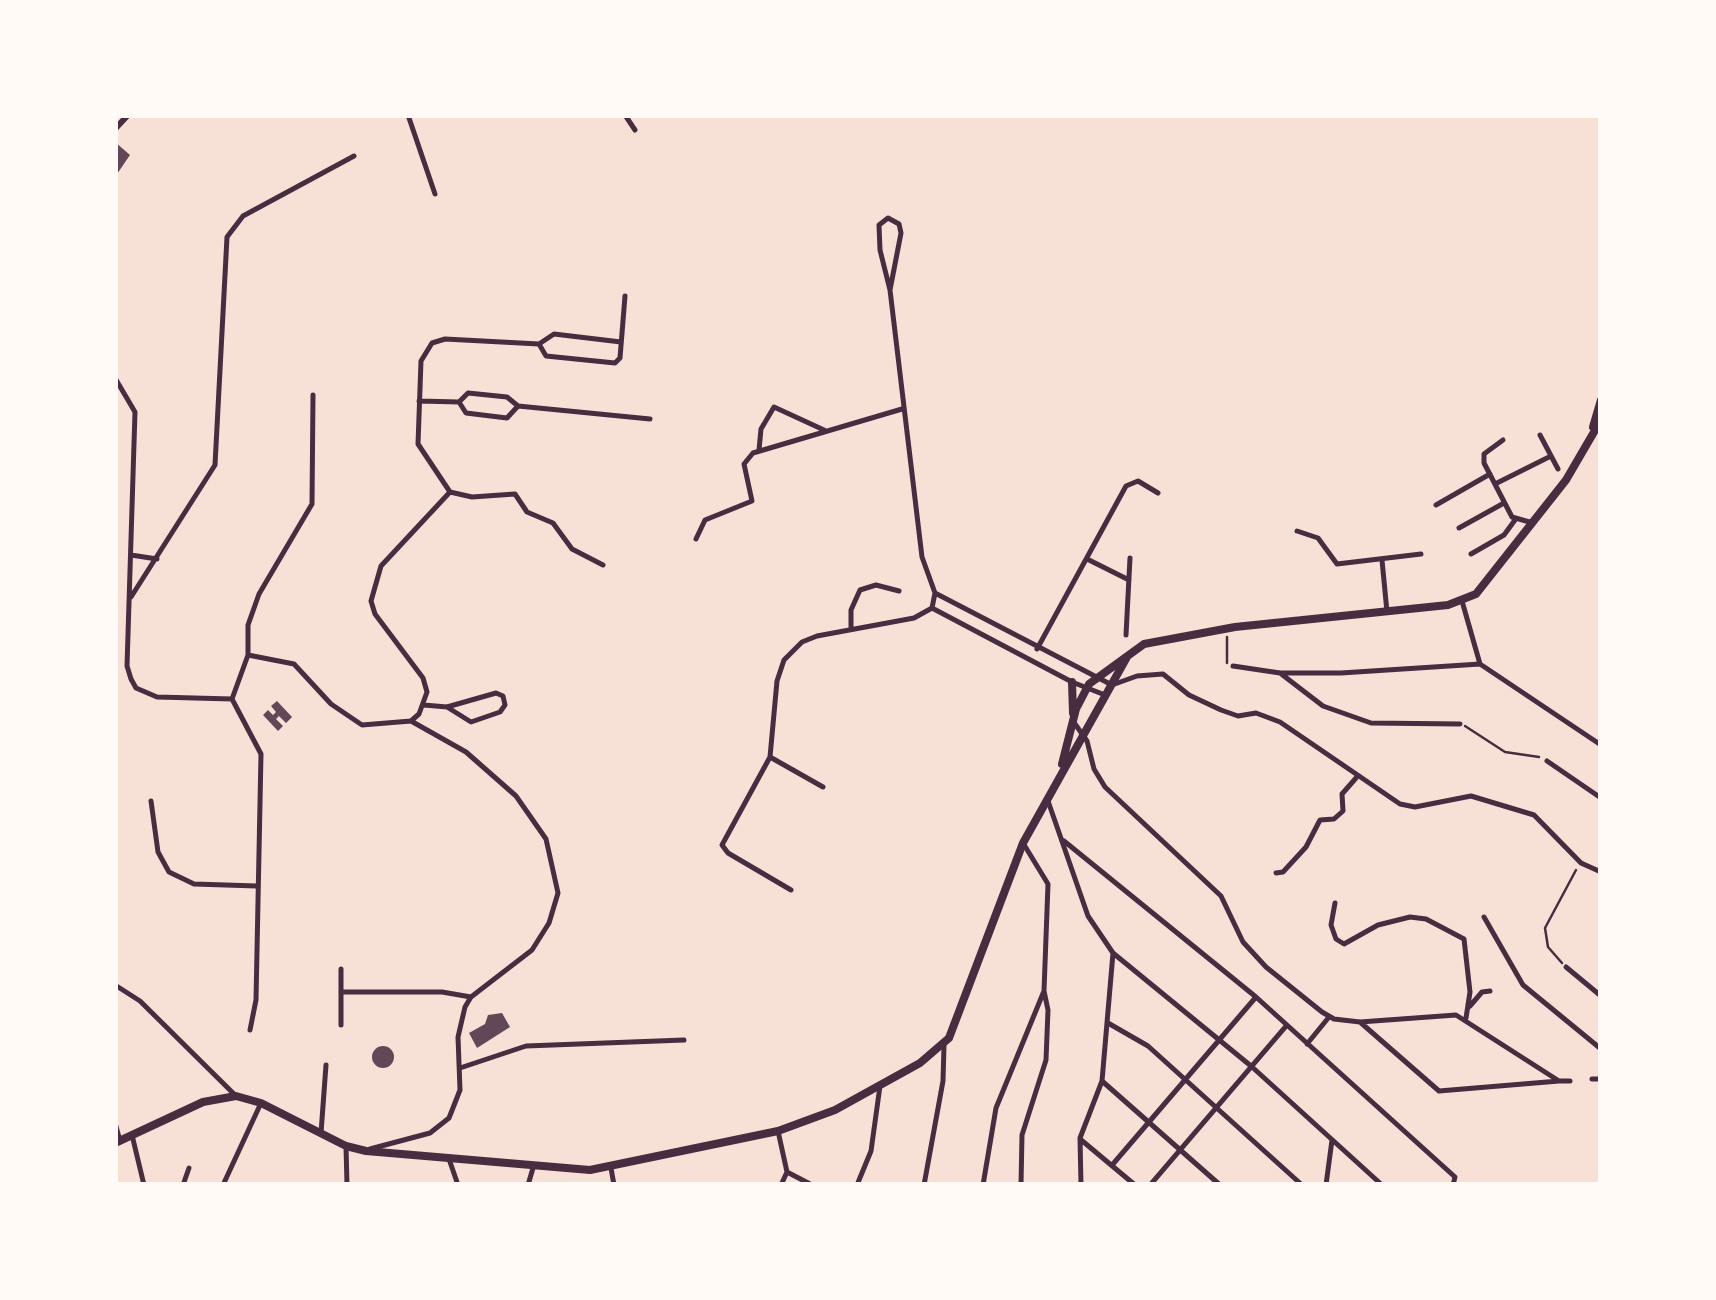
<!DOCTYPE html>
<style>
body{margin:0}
#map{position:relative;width:1716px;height:1300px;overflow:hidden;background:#f7e1d7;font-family:"Alegreya Sans",sans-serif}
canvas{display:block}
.frame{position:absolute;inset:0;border:118px solid #fffaf5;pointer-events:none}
</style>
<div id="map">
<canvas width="1716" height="1300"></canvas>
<div class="frame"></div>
</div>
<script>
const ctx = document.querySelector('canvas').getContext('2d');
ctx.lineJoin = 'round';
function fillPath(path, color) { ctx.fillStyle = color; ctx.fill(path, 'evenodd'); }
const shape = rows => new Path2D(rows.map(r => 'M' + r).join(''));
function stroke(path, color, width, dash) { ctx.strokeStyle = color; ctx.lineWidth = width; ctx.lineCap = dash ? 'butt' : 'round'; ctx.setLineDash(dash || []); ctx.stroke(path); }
const building = shape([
 [115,142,130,155,115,177],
 [277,701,292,717,286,723,279,716,276,719,283,726,278,731,263,715,268,710,273,715,276,712,271,706],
 [502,1013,510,1027,477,1048,469,1033,485,1024,488,1015],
 '372 1057a11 11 0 1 1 22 0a11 11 0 1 1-22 0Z'
]);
const path = shape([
 [1227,637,1227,663],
 [1465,726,1505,752,1539,757],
 [1562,963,1548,947,1545,928,1576,870]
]);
const minor = shape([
 [408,115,435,194],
 [625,115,635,130],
 [890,290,901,233,899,224,888,218,879,225,880,250,890,290,922,557,935,593,932,608],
 [539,344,546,356,615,363,620,358,625,296],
 [539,344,554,334,621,342],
 [115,378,135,412,127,666,131,679,136,688,157,697,232,699],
 [419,401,459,402,468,393,507,397,518,406,650,419],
 [459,402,466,413,507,418,518,406],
 [1540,435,1558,469],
 [1503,440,1484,454,1484,463,1512,517,1533,523],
 [759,450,761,429,774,407,824,430],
 [1495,484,1551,456],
 [450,492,472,497,515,494,527,512,553,523,572,549,603,565],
 [1436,505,1490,474],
 [1459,528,1504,503],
 [1297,531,1318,538,1337,564,1421,554],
 [696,539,705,520,752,501,744,464,753,453,902,409],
 [1471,554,1504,535,1515,520],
 [131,555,157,559],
 [1087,559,1129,580],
 [1382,560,1387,612],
 [935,593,1112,685,1137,676,1163,674,1189,695,1221,710,1238,716,1256,713,1280,722,1400,804,1415,807,1471,796,1534,815,1581,863,1601,872],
 [131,597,215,465,227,237,243,216,354,156],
 [1462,601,1480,664,1601,745],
 [932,608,1072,682,1105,695],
 [851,628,851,610,860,590,876,585,899,591],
 [1126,635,1130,558],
 [1037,649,1126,486,1138,481,1158,493],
 [248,655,294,664,331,704,362,725,411,721,419,714,427,692,423,678,375,614,371,601,381,566,450,492,418,444,421,361,432,343,445,339,539,344],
 [1233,666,1280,673,1341,673,1480,664],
 [1280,673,1323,706,1371,723,1460,724],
 [424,705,447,707,496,693,503,696,505,705,500,712,471,722,447,707],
 [1073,721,1087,741,1094,769,1105,787,1221,896,1243,942,1266,967,1322,1012,1334,1019,1360,1022,1456,1015,1559,1081,1570,1081],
 [770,757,823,787],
 [1547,761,1601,798],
 [151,801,158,852,169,872,194,884,257,886],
 [1048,801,1088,916,1113,953,1251,1066,1382,1185],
 [1064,841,1256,997,1455,1177,1453,1185],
 [1276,873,1283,872,1306,847,1320,820,1334,819,1343,811,1342,794,1356,778],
 [791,890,728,853,722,845,770,757,777,681,784,660,802,642,817,636,914,618,932,608],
 [1335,903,1331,925,1336,939,1344,944,1378,925,1410,917,1426,919,1464,939,1470,992,1466,1018],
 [1484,917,1523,985,1601,1049],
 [1566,967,1601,996],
 [341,969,341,992],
 [115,985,140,1001,236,1096],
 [1470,1006,1482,992,1490,991],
 [1360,1022,1439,1091,1559,1081],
 [1108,1023,1148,1046,1302,1185],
 [341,1025,341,992,442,992,471,997],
 [250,1030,256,1000,261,754,232,699,248,655,248,625,259,594,312,504,313,395],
 [1307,1044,1329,1017],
 [460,1068,526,1046,684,1040],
 [1592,1079,1601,1079],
 [1102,1081,1220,1185],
 [115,1123,120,1141],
 [778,1131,787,1172,812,1185],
 [321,1133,326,1065],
 [132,1135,144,1185],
 [1080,1139,1135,1185],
 [346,1146,347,1185],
 [370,1149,430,1133,449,1118,460,1090,458,1037,465,1007,471,997,532,950,549,923,558,893,546,839,516,796,466,752,411,721],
 [449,1159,458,1185],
 [1113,1164,1256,997],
 [611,1168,614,1185],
 [183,1185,189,1168],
 [223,1185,261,1103],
 [528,1185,533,1168],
 [781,1185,787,1172],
 [857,1185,871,1151,880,1086],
 [924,1185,943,1081,944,1046],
 [983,1185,996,1108,1044,991],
 [1021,1185,1022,1135,1046,1060,1048,1010,1044,991,1048,884,1023,843],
 [1081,1185,1080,1138,1102,1081,1113,953],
 [1150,1185,1286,1026],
 [1326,1185,1332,1140]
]);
const tertiary = shape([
 [115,129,128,115]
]);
const secondary = shape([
 [1593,427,1601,400],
 [1072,682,1073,713],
 [1062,764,1076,709,1089,684,1144,644,1235,627,1448,605,1476,594,1566,480,1601,420],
 [115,1143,203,1102,236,1096,261,1103,346,1146,366,1151,590,1170,778,1131,835,1110,920,1063,949,1038,1023,843,1127,657]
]);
fillPath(building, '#644757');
stroke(path, '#4a2c40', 2.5);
stroke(minor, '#4a2c40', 5);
stroke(tertiary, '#4a2c40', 6);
stroke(secondary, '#4a2c40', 8);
</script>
